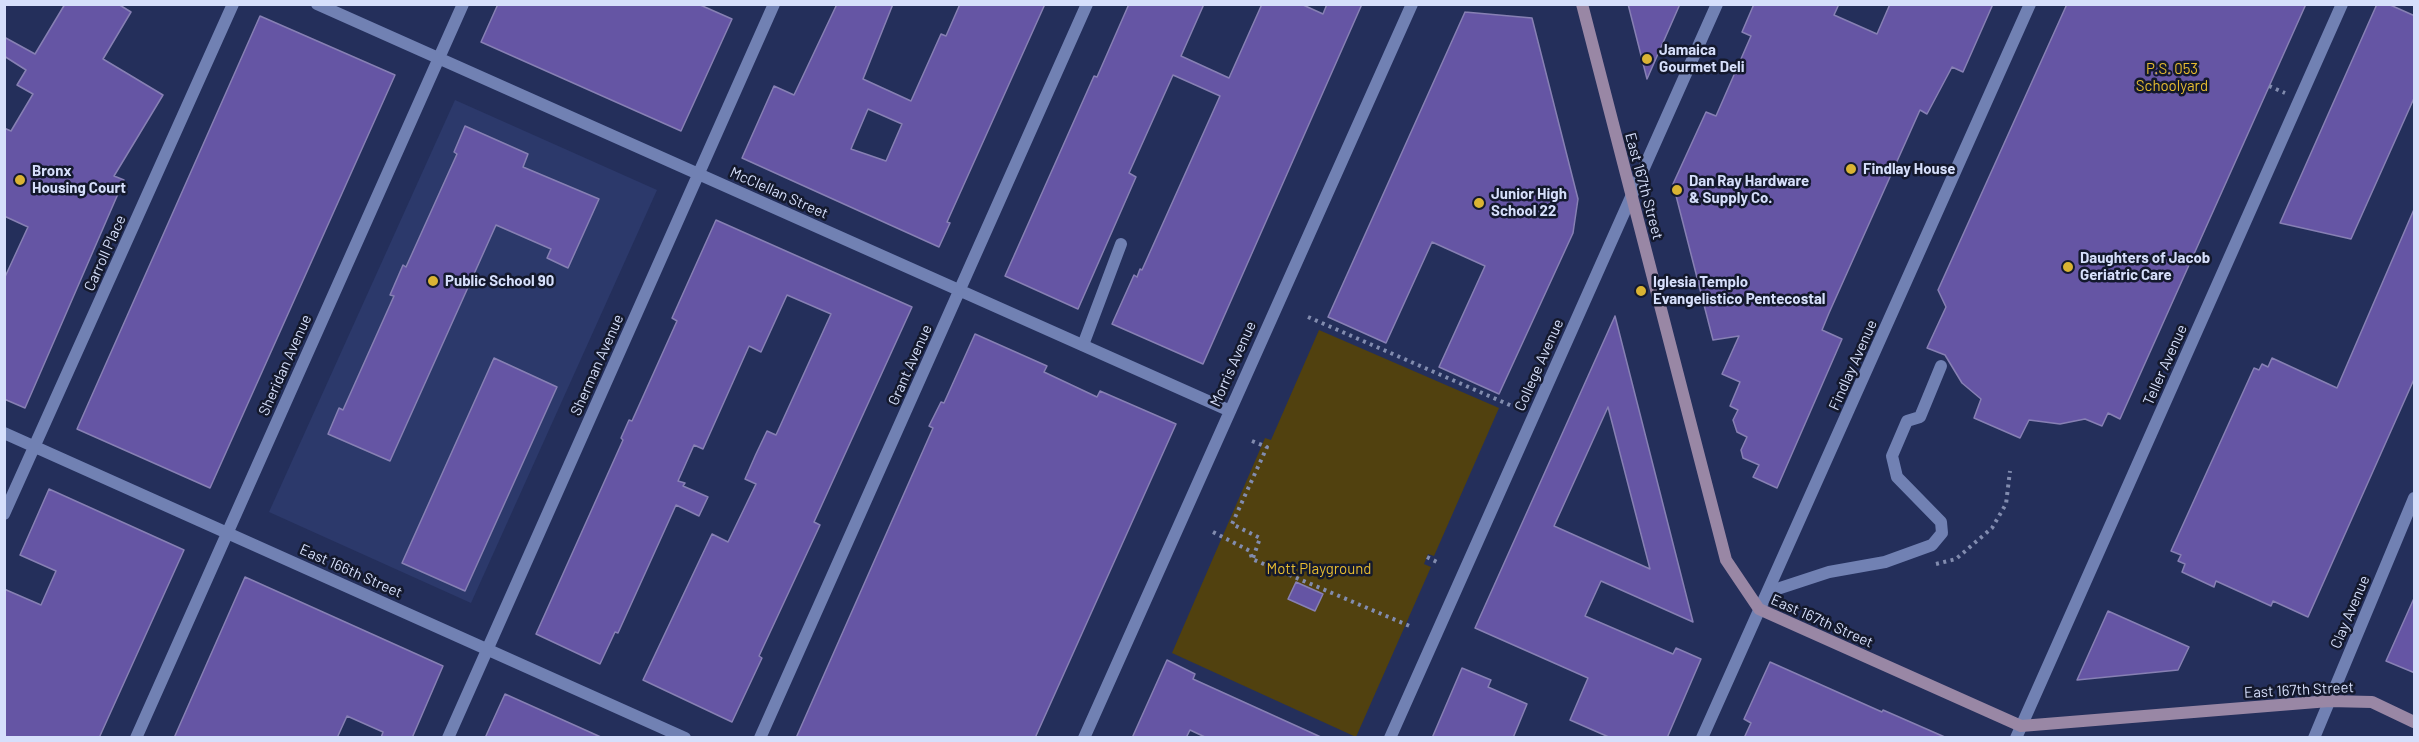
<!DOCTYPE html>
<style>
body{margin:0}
#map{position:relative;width:2419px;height:742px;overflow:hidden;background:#242f5b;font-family:Barlow,sans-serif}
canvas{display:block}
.frame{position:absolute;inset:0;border:6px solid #d6dffb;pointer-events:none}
</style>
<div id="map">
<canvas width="2419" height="742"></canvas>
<div class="frame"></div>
</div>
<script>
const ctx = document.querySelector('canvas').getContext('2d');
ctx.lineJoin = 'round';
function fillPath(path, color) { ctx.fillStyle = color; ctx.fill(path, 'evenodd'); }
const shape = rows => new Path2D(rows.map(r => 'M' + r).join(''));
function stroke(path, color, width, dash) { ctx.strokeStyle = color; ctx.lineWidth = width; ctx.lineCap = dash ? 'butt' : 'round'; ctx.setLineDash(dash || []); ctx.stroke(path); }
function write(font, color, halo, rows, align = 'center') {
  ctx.font = font + ' Barlow,sans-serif'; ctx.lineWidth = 5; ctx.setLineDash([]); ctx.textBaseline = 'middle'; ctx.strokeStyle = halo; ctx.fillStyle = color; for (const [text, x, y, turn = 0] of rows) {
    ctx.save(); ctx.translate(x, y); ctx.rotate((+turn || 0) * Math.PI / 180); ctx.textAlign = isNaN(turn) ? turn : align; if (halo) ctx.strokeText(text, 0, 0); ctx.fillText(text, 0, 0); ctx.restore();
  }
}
const built = shape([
 [455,100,657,190,471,603,269,512]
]);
const green = shape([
 [1319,330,1499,408,1434,556,1428,554,1424,564,1431,567,1427,576,1356,737,1172,653,1265,438,1271,440]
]);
const building = shape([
 [65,4,118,4,131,12,103,59,163,95,114,176,124,180,25,408,4,399,4,279,28,227,4,216,4,128,11,131,33,94,17,85,26,70,4,56,4,37,35,54,65,4],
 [498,4,698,4,732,19,681,131,481,42,498,4],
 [837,4,893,4,863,79,911,101,941,34,946,36,960,4,1045,4,947,222,950,223,939,247,742,158,774,86,794,95,837,4],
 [868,109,902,124,886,161,851,149,868,109],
 [1129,4,1204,4,1181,56,1229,78,1262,4,1301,4,1323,14,1327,4,1362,4,1203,364,1112,324,1134,275,1137,277,1140,269,1142,270,1220,96,1173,75,1129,173,1136,177,1078,309,1005,276,1094,76,1097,77,1129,4],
 [1628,4,1680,4,1647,79,1628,4],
 [1754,4,1839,4,1834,15,1877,34,1890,4,1993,4,1963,72,1952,67,1927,114,1920,110,1829,313,1822,330,1842,339,1777,488,1753,477,1759,465,1743,458,1741,450,1747,437,1737,432,1733,420,1738,410,1730,406,1740,382,1722,374,1739,336,1713,340,1673,184,1706,112,1716,116,1751,36,1742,32,1754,4],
 [2067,4,2306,4,2120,419,2108,413,2102,426,2085,419,2060,424,2029,420,2020,438,1974,418,1981,399,1962,383,1945,355,1927,348,1946,307,1938,290,2067,4],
 [2377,4,2388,4,2415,16,2415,96,2351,239,2280,223,2377,4],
 [1465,12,1532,18,1578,199,1573,233,1499,394,1439,367,1485,266,1432,242,1386,343,1328,317,1465,12],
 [260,16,395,75,210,488,77,429,260,16],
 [465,126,528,154,523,167,599,199,568,268,547,258,551,249,496,225,390,461,328,434,339,408,343,410,394,296,390,295,403,265,406,267,457,154,454,152,465,126],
 [2415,207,2415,377,2308,617,2273,601,2271,606,2216,581,2214,587,2182,572,2185,564,2178,561,2181,555,2171,551,2254,368,2259,370,2262,364,2268,367,2272,358,2337,388,2415,207],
 [716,220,912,307,814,522,820,525,759,656,762,658,732,722,643,680,712,534,728,542,756,484,745,479,756,454,767,431,776,435,831,314,787,295,761,352,749,346,703,449,694,445,678,481,685,483,683,486,708,497,699,516,676,505,618,633,615,632,600,664,536,634,623,440,621,438,629,420,632,421,677,321,672,318,716,220],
 [1615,316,1693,622,1601,581,1585,616,1673,654,1676,648,1701,659,1667,738,1611,738,1570,720,1588,678,1475,628,1615,316],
 [1608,407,1650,569,1554,526,1608,407],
 [975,334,1047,366,1044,372,1097,397,1100,391,1176,424,1035,738,796,738,933,428,929,426,941,402,944,403,975,334],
 [494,358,557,387,465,591,402,563,494,358],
 [49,489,184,550,99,738,4,738,4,589,41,605,56,571,20,555,49,489],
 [245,577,443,666,412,738,381,738,383,732,347,716,337,738,174,738,245,577],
 [1296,582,1323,594,1315,611,1288,599,1296,582],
 [2415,596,2415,673,2386,661,2415,596],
 [2108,611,2189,647,2178,670,2077,680,2108,611],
 [1167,660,1195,674,1193,679,1323,738,1207,738,1190,730,1186,738,1132,738,1167,660],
 [1770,662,1882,712,1883,710,1947,738,1744,738,1751,723,1744,719,1770,662],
 [1462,668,1491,680,1488,687,1527,704,1513,738,1432,738,1462,668],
 [505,694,603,738,485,738,505,694]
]);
const path = shape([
 [2269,86,2285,93],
 [1308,317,1512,406],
 [1252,441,1267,447,1232,524,1260,538,1253,558],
 [1213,532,1250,551,1252,559,1412,627],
 [1427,557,1439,563],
 [1936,564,1956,559,1992,528,2006,504,2010,471]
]);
const lane = shape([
 [1083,345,1121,244],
 [1768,592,1829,572,1885,562,1932,545,1942,533,1941,522,1897,477,1892,456,1907,421,1920,417,1941,366]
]);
const street = shape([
 [317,4,1228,410],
 [4,433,685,738],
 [4,514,233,4],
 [136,738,463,4],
 [448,738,774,4],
 [760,738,1087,4],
 [1084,738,1412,4],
 [1390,738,1717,4],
 [1702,738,2030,4],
 [2016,738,2342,4],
 [2314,738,2414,498]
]);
const secondary = shape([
 [1582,4,1726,560,1759,609,2021,726,2329,701,2372,702,2414,722]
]);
const markers = [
 [1647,59,6,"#dab333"],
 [1851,169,6,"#dab333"],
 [20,180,6,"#dab333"],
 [1677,190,6,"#dab333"],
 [1479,203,6,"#dab333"],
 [2068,267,6,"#dab333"],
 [433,281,6,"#dab333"],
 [1641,291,6,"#dab333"]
];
const poiNames = [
 ["Jamaica",1659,50],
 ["Gourmet Deli",1659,67],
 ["Findlay House",1863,169],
 ["Bronx",32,171],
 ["Housing Court",32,188],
 ["Dan Ray Hardware",1689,181],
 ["& Supply Co.",1689,198],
 ["Junior High",1491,194],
 ["School 22",1491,211],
 ["Daughters of Jacob",2080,258],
 ["Geriatric Care",2080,275],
 ["Public School 90",445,281],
 ["Iglesia Templo",1653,282],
 ["Evangelistico Pentecostal",1653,299]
];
const parkNames = [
 ["P.S. 053",2172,69],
 ["Schoolyard",2172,86],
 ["Mott Playground",1319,569]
];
const streetNames = [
 ["East 167th Street",1644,186,75],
 ["McClellan Street",779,193,24],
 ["Carroll Place",105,253,-66],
 ["Morris Avenue",1233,364,-66],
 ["Sheridan Avenue",285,365,-66],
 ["Sherman Avenue",597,365,-66],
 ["Grant Avenue",910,365,-66],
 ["College Avenue",1539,365,-66],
 ["Findlay Avenue",1853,365,-66],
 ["Teller Avenue",2165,365,-66],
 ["East 166th Street",351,571,24],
 ["Clay Avenue",2350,612,-67],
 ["East 167th Street",1822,621,24],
 ["East 167th Street",2299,690,-3]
];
fillPath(built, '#2c396b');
fillPath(green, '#51410f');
fillPath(building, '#6555a4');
stroke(building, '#8780b4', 1.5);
stroke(path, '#828caf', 4, [3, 4.5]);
stroke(lane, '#7181b3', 12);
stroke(street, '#7181b3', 12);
stroke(secondary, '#9987a5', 12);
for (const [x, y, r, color] of markers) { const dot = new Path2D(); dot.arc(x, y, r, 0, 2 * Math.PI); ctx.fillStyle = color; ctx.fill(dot); stroke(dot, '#14192d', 2); }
write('bold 15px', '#d6dffb', '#14192d', poiNames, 'left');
write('15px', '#e7bc31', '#14192d', parkNames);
write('15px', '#d6dffb', '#14192d', streetNames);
</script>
